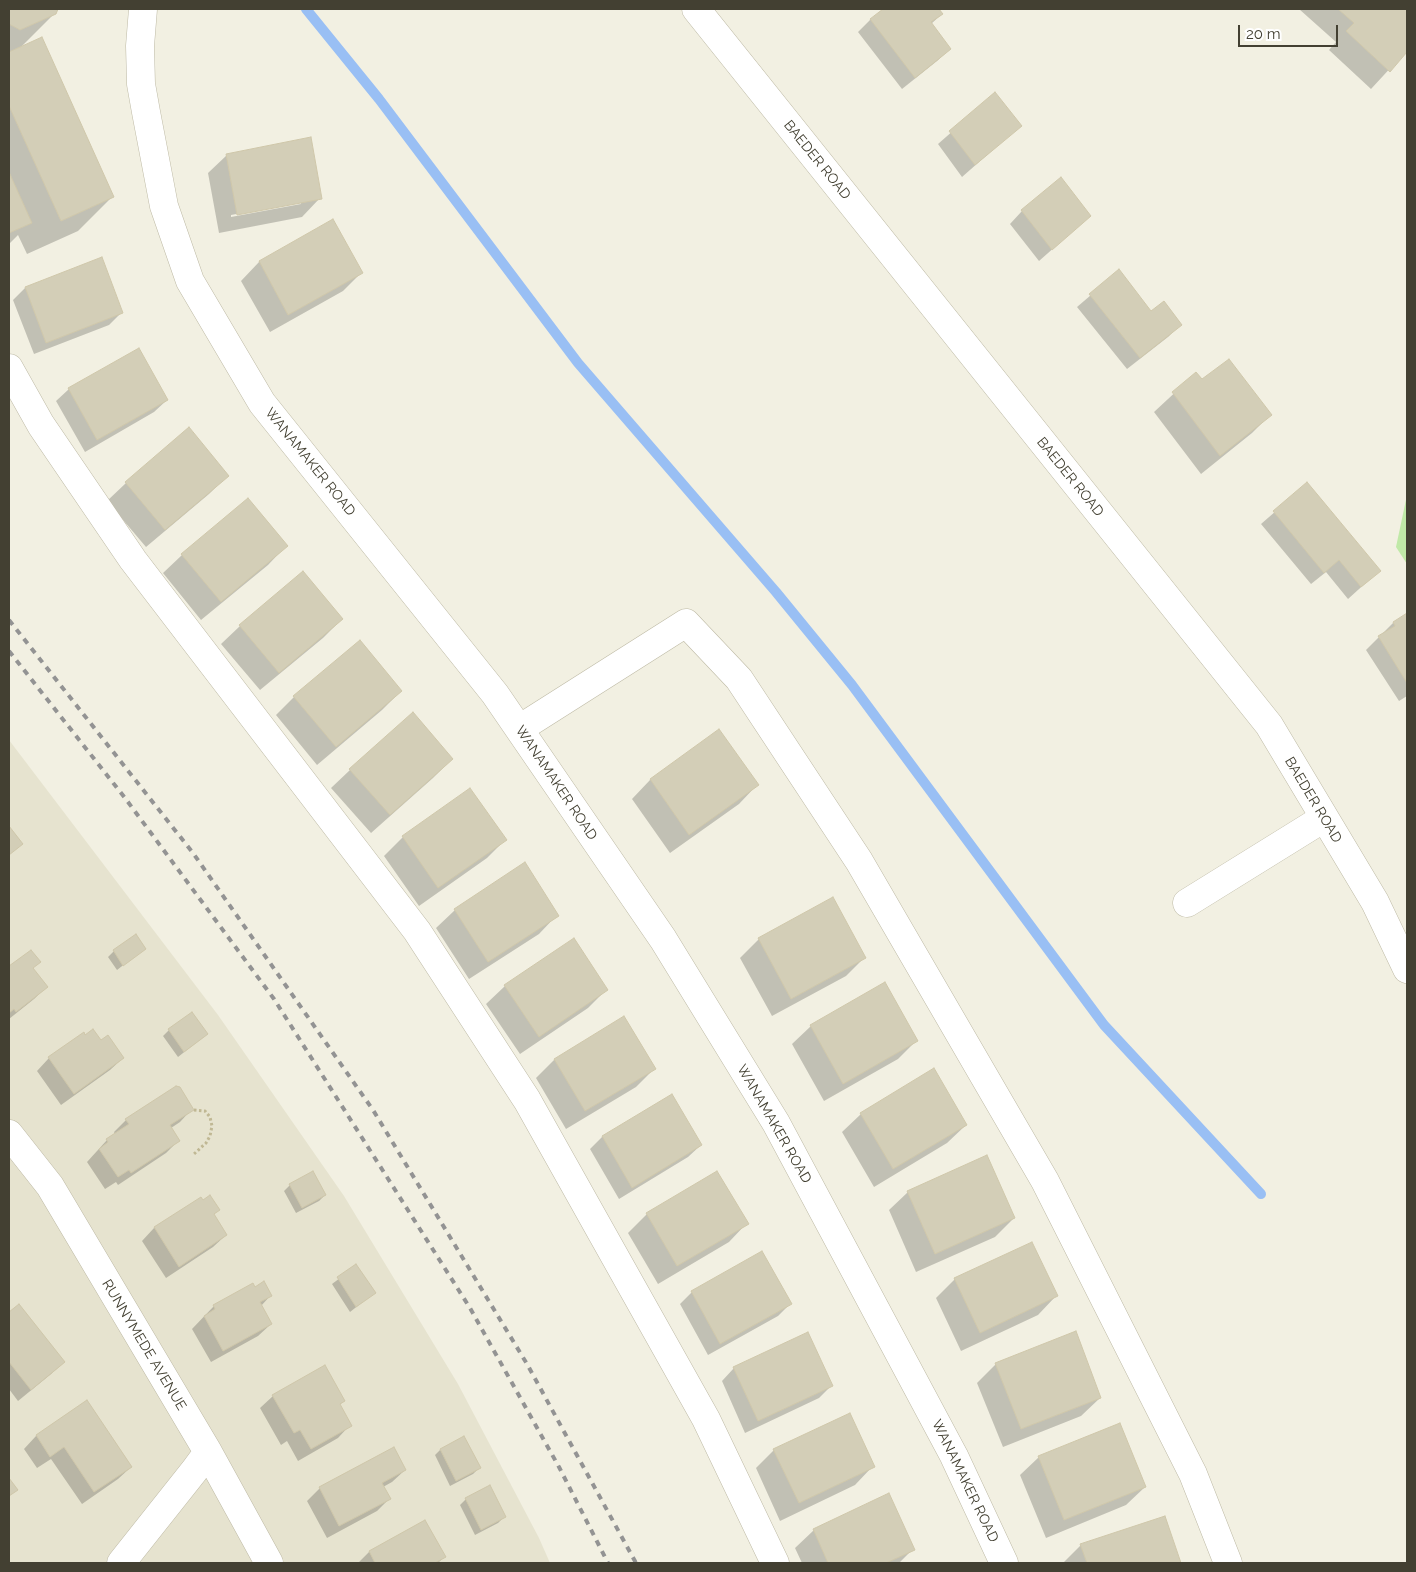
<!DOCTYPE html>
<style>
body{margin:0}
#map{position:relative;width:1416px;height:1572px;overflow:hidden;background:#f2f0e2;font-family:Raleway,sans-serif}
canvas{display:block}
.frame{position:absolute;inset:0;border:10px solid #434032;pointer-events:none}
.scale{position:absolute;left:1238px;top:25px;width:100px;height:22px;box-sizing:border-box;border:2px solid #434032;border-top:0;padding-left:6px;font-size:15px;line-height:18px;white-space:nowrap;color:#434032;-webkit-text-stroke:4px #fff;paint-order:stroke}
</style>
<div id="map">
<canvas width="1416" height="1572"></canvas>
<div class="frame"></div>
<div class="scale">20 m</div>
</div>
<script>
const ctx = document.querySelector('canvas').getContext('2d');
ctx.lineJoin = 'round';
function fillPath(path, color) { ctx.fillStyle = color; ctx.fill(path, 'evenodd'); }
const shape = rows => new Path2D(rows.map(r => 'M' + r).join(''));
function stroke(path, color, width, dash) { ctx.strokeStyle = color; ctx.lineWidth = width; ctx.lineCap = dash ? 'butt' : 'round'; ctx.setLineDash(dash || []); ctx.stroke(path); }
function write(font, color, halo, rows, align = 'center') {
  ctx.font = font + ' Raleway,sans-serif'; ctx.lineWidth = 4.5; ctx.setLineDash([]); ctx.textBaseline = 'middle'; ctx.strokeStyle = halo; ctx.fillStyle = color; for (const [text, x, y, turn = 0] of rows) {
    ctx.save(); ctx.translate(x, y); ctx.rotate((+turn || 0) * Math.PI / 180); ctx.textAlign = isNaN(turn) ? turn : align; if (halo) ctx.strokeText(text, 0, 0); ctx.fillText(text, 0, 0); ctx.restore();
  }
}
const residential = shape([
 [9,740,218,1015,344,1196,458,1384,539,1538,550,1563,9,1563]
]);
const green = shape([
 [1407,495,1407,564,1396,547]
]);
const shadow = shape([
 [9,9,57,9,55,13,20,48,112,197,78,231,27,254,18,235,9,244],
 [885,9,938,9,942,14,931,24,950,49,937,61,902,89,858,32,870,20],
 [1299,9,1407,9,1407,50,1371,89,1329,50,1336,42],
 [995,94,1020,126,962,177,938,144],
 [227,155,320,198,302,217,219,233,208,173],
 [301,202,301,204,231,217,231,215],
 [1022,211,1090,216,1039,261,1010,224],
 [332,221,361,273,343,291,270,332,241,281,259,262],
 [1119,271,1151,312,1180,325,1168,337,1127,369,1077,307],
 [25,288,121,313,109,325,34,354,13,300],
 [1196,373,1202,381,1270,415,1252,433,1201,474,1154,412],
 [69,389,167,400,154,412,85,452,56,401],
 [189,429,228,475,209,494,146,547,107,501,126,483],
 [1307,484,1379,571,1348,599,1326,572,1311,584,1261,524],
 [286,546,268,565,201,620,163,573,182,555],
 [1407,614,1407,696,1399,701,1366,650,1393,623],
 [342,619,323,638,260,690,221,644,240,626],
 [401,691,382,710,317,765,276,715,294,697],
 [718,731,757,785,739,804,670,853,632,799,650,780],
 [452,759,433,778,371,833,331,788,350,770],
 [470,790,505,840,487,858,419,906,384,856,403,837],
 [455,910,557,915,539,934,469,979,436,928],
 [759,939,864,958,846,976,772,1016,740,958],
 [144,949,117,970,108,957,114,951],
 [31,952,32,969,46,987,34,999,9,1019,9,968],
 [505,986,607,989,588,1008,520,1054,486,1004],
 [623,1018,654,1069,636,1087,566,1129,536,1078,554,1060],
 [811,1026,916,1041,898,1059,824,1101,792,1044],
 [169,1030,207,1034,178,1057,163,1036],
 [101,1042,123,1058,110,1070,61,1105,37,1071,49,1058],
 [672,1095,701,1145,688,1157,619,1199,590,1149,602,1137],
 [192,1109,180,1122,171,1128,178,1141,166,1153,118,1185,116,1182,105,1189,87,1162,107,1140,115,1134,114,1132,126,1120],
 [861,1114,966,1125,947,1143,874,1187,842,1132],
 [717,1172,747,1223,729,1242,658,1284,628,1233,647,1214],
 [290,1185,325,1195,319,1201,296,1213,284,1191],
 [908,1192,1014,1218,995,1237,916,1272,889,1210],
 [200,1199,218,1210,213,1215,226,1235,213,1247,166,1278,142,1241,154,1228],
 [356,1266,374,1293,350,1312,332,1284],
 [955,1279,1056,1296,1038,1315,961,1351,936,1298],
 [254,1289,271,1295,261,1306,271,1324,258,1336,211,1362,192,1329,214,1306],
 [692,1292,790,1304,778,1316,708,1355,680,1304],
 [19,1306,64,1362,51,1374,18,1401,9,1389,9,1314],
 [996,1364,1100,1398,1081,1416,1003,1447,977,1383],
 [734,1368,831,1386,819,1398,745,1433,722,1381],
 [273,1396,344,1401,339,1405,350,1425,338,1438,298,1461,287,1441,281,1445,260,1408],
 [87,1402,131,1467,118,1479,82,1504,51,1459,37,1468,24,1449,36,1436],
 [393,1449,405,1470,392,1482,383,1487,389,1499,377,1511,327,1538,307,1501,320,1488],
 [440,1450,479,1468,473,1474,450,1486,435,1455],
 [774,1450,873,1466,855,1485,780,1521,756,1468],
 [1039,1457,1145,1487,1126,1505,1046,1538,1020,1475],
 [466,1499,504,1517,498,1523,475,1535,460,1505],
 [1165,1518,1179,1563,1063,1563,1081,1545],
 [425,1522,444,1557,438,1563,358,1563,369,1552],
 [814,1530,913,1549,899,1563,802,1563,795,1548]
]);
const stream = shape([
 [306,9,379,99,578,363,776,592,852,685,1104,1025,1261,1194]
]);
const building = shape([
 [9,9,58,9,56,14,20,30,9,24,9,9],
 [883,9,939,9,943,14,931,22,951,49,915,78,870,19,883,9],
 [1338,9,1407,9,1407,52,1390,72,1346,31,1354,23,1338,9],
 [42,37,114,197,61,221,9,106,9,52,42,37],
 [995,92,1022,126,975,165,949,131,995,92],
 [311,137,322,199,237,215,226,154,311,137],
 [9,172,32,223,9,233,9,172],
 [1061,177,1091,216,1052,250,1021,210,1061,177],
 [333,219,363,273,288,315,259,261,333,219],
 [102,257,123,313,46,343,25,287,102,257],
 [1119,269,1151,311,1164,301,1182,325,1140,358,1089,294,1119,269],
 [139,348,168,400,97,440,68,388,139,348],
 [1229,359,1272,415,1220,456,1172,392,1196,372,1202,379,1229,359],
 [189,427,229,476,165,530,125,482,189,427],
 [1307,482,1381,571,1361,587,1339,560,1324,573,1273,511,1307,482],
 [248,498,288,546,221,602,181,554,248,498],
 [303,571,343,619,279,673,239,625,303,571],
 [1407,613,1407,683,1378,636,1395,626,1393,622,1407,613],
 [360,640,402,691,336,747,293,696,360,640],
 [413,712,453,759,390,815,349,769,413,712],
 [719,729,759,785,689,835,650,779,719,729],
 [470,788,507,840,438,888,402,836,470,788],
 [9,826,23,844,9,855,9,826],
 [525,862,559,916,488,962,454,909,525,862],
 [833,897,866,958,791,999,758,938,833,897],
 [136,934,146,949,123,966,113,950,136,934],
 [574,938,608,990,539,1037,504,985,574,938],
 [31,950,41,962,33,968,48,987,16,1012,14,1009,9,1013,9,966,31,950],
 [885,982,918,1041,843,1084,810,1025,885,982],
 [192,1012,208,1034,184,1052,168,1029,192,1012],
 [624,1016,656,1069,585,1111,554,1059,624,1016],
 [93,1029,101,1040,108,1035,124,1058,74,1094,48,1057,84,1032,85,1035,93,1029],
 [934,1068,967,1125,893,1169,860,1113,934,1068],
 [176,1086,180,1087,194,1110,170,1125,180,1141,131,1173,129,1170,118,1177,99,1149,108,1142,106,1139,129,1124,125,1119,176,1086],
 [672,1094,702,1145,632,1188,602,1136,672,1094],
 [987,1155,1015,1218,935,1254,907,1191,987,1155],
 [313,1171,326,1195,302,1208,289,1184,313,1171],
 [717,1171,749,1224,677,1266,646,1213,717,1171],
 [210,1195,220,1210,214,1214,227,1235,179,1267,154,1227,201,1197,203,1200,210,1195],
 [1032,1242,1058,1296,980,1333,954,1278,1032,1242],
 [762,1251,792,1304,720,1344,691,1291,762,1251],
 [356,1264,376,1293,356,1307,337,1277,356,1264],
 [264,1281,272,1296,260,1302,272,1324,223,1351,204,1316,215,1309,213,1305,253,1283,255,1287,264,1281],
 [19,1304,65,1362,31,1390,9,1362,9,1312,19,1304],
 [1076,1331,1101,1398,1021,1429,995,1363,1076,1331],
 [808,1332,833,1386,758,1421,733,1367,808,1332],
 [325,1365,345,1401,340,1404,352,1426,311,1449,300,1430,294,1433,272,1395,325,1365],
 [87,1400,132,1467,94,1492,64,1447,50,1457,36,1435,87,1400],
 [850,1413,875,1467,799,1503,773,1449,850,1413],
 [1120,1423,1146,1487,1064,1520,1038,1456,1120,1423],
 [464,1436,481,1468,456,1481,440,1449,464,1436],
 [394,1447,406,1470,382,1483,391,1499,339,1526,319,1487,394,1447],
 [9,1478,18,1490,9,1496,9,1478],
 [490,1485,506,1517,481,1530,465,1498,490,1485],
 [889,1493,915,1550,886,1563,828,1563,813,1529,889,1493],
 [1165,1516,1181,1563,1087,1563,1080,1544,1165,1516],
 [425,1520,446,1557,435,1563,375,1563,369,1551,425,1520]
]);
const path = shape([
 [194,1110,205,1111,210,1117,212,1126,210,1136,206,1143,194,1154]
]);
const minor = shape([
 [143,9,140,46,141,84,146,112,164,206,190,281,262,403,495,694,663,939,776,1123,954,1456,1004,1563],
 [696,9,1269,725,1375,902,1407,969],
 [9,368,41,425,133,560,417,931,527,1100,706,1419,775,1563],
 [519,729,686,623,739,679,859,861,1045,1181,1193,1474,1228,1563],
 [1187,903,1324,818],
 [9,1134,50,1186,208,1452,269,1563],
 [121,1563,194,1471,208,1452]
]);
const rail = shape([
 [9,620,193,853,373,1110,527,1364,636,1563],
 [9,651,125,798,274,999,470,1308,559,1467,608,1563]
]);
const streetNames = [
 ["BAEDER ROAD",817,160,51],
 ["WANAMAKER ROAD",310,462,51],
 ["BAEDER ROAD",1070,477,51],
 ["WANAMAKER ROAD",556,783,56],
 ["BAEDER ROAD",1313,800,59],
 ["WANAMAKER ROAD",774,1124,60],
 ["RUNNYMEDE AVENUE",144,1345,59],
 ["WANAMAKER ROAD",965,1481,64]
];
fillPath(residential, '#e6e3cf');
fillPath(green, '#c0e9a7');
fillPath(shadow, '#0003');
stroke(stream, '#99bff4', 10);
fillPath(building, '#d3ceb7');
stroke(building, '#cfc7aa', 1);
stroke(minor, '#bdb9a4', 29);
stroke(path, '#c0b894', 3, [2.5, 2.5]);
stroke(minor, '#fff', 28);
stroke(rail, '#939393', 4, [6, 6]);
write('14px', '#434032', '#fff', streetNames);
</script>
